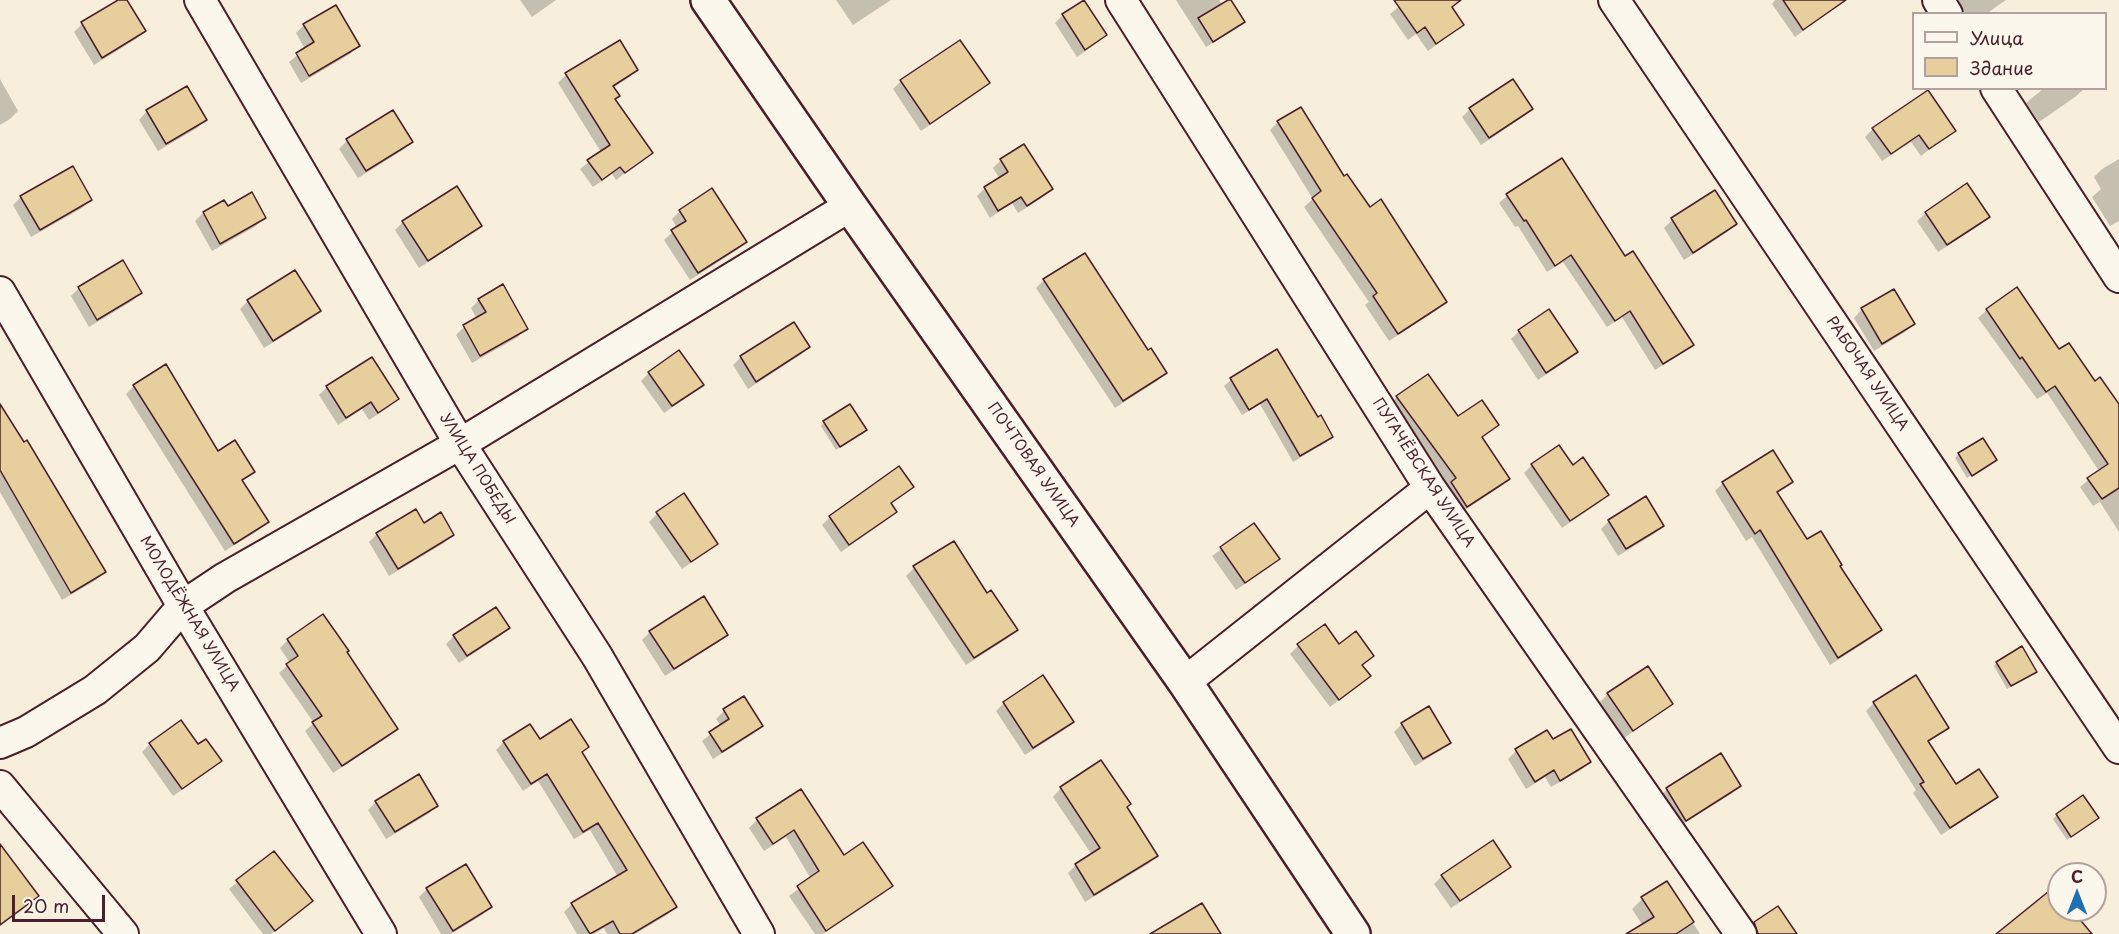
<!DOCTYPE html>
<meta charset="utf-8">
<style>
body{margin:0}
#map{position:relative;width:2119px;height:934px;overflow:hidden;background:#f7efdc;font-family:"Playpen Sans",sans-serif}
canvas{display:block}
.legend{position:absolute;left:1912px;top:12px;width:195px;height:78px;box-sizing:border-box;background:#fbf7ec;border:2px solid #b4a19f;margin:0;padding:8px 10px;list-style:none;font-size:18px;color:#4a1f2b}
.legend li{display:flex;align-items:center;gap:12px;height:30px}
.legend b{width:30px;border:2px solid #b4a19f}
.north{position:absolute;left:2047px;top:862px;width:60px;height:60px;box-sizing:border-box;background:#fbf7ec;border:2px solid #b4a19f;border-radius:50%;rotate:0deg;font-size:16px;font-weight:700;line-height:24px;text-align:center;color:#4a1f2b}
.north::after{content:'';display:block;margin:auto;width:21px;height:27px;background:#1f6fb2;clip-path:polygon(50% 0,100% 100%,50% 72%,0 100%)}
.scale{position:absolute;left:12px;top:895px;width:93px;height:27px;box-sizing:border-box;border:3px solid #4a1f2b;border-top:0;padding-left:8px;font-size:18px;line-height:21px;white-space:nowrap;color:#4a1f2b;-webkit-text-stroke:4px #fbf7ec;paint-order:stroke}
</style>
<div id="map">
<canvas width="2119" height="934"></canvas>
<ul class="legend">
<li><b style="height:8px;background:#fbf7ec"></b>Улица</li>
<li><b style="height:16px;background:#e7ce9d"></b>Здание</li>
</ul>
<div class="north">С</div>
<div class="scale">20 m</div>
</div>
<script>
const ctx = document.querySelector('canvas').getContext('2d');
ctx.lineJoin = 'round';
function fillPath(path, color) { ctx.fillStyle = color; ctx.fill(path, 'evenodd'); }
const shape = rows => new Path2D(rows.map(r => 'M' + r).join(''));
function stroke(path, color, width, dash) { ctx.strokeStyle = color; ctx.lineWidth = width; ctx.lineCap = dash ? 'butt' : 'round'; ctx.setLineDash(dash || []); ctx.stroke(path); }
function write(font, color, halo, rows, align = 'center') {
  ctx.font = font + ' "Playpen Sans",sans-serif'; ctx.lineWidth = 5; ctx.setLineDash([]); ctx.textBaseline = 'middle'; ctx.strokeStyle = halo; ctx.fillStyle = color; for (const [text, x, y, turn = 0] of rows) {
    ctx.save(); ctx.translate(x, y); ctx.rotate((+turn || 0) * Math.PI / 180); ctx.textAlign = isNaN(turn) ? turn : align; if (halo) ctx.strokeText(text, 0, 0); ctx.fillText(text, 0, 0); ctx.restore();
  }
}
const shadow = shape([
 [121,0,126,0,144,31,136,39,94,65,74,32,82,24],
 [520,0,556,0,532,17],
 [836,0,891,0,853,25],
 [1176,0,1219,0,1222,5,1243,22,1237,28,1206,47],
 [1407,0,1460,0,1451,9,1462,24,1454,32,1428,51,1416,34,1408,40,1390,14],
 [1775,0,1844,0,1795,37,1772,4],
 [1957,0,2006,0,1986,14,1966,14],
 [1063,15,1105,35,1097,43,1077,57,1055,23],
 [304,25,358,46,350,54,301,83,289,62,305,49,296,33],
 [619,42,636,70,628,78,613,88,614,100,651,153,616,180,612,174,593,187,580,169,601,152,558,83,566,75],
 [0,79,18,111,10,119,0,125],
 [901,81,988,83,980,91,921,131,893,89],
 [2044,88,2083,88,2084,89,2075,97,2039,122,2026,103],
 [1470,109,1532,109,1523,117,1481,145,1462,117],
 [147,111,205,120,197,128,158,151,139,120],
 [392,112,411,142,403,150,358,178,339,149,347,141],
 [1278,122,1343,178,1445,302,1437,310,1389,341,1365,305,1369,302,1304,207,1313,199,1270,130],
 [1873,129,1954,130,1921,156,1911,142,1882,161,1865,137],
 [2119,159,2119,221,2110,226,2092,197,2101,189,2094,177,2102,169],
 [1001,160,1051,189,1043,197,1018,213,1012,203,990,218,977,196,985,188,1000,179,993,168],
 [1561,160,1625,259,1692,345,1684,352,1655,370,1622,317,1607,327,1563,262,1547,272,1518,226,1515,227,1499,203,1507,196],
 [1967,185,1988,217,1980,225,1938,252,1917,221,1926,213],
 [21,197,90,200,82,208,31,237,13,205],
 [224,202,227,208,264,218,256,226,212,251,195,221,203,213],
 [680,211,745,242,737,250,690,280,664,240,677,228,672,219],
 [1672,220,1735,224,1727,232,1684,260,1664,228],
 [403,222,480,225,472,233,419,268,395,230],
 [1044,280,1147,352,1165,373,1157,381,1115,408,1036,288],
 [79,288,140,293,132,301,89,327,71,296],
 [2016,290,2119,438,2119,532,2100,502,2093,506,2080,487,2099,471,2047,393,2037,399,1978,318,1987,310],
 [479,300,526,329,518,337,472,363,456,335,464,327,477,319,471,308],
 [248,301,319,311,311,319,264,348,240,309],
 [1862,309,1913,324,1905,332,1874,351,1854,318],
 [1549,311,1576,352,1568,360,1538,380,1511,339,1519,331],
 [808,347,800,355,748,389,733,365,741,357],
 [372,359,397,399,389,407,369,420,362,409,338,425,319,395,327,387],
 [649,373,702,384,694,392,664,413,641,381],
 [1231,380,1318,419,1332,437,1325,443,1293,462,1260,404,1242,415,1224,386],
 [134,386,218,453,253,472,241,482,267,522,259,530,225,551,126,394],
 [1397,397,1458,418,1497,424,1481,438,1508,478,1500,487,1459,514,1444,491,1448,486,1389,405],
 [0,407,104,571,96,580,62,600,0,492],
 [824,422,865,430,836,450,821,426],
 [1959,454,1995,460,1967,478,1955,458],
 [1532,465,1572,467,1607,495,1599,503,1562,528,1524,473],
 [899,468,912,487,890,504,895,512,887,520,841,552,822,525,830,517],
 [1791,482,1776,494,1806,541,1838,566,1880,630,1872,638,1830,665,1752,537,1746,541,1715,491,1723,483],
 [657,514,716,543,708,551,682,569,649,522],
 [1609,521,1662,526,1654,534,1618,556,1601,529],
 [423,525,452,535,444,543,389,576,369,542,377,534],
 [1254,525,1278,558,1270,567,1236,590,1212,556],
 [953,543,986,596,1016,630,1008,638,966,665,906,576,914,568],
 [323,616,396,729,388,737,333,773,305,731,314,723,279,673,290,663,280,648,288,640],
 [508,628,500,636,459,663,446,644,454,636],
 [650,632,726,634,718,642,665,676,642,640],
 [1298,646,1372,656,1361,666,1369,676,1330,707,1290,654],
 [1997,663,2035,672,2007,689,1994,666],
 [1608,694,1671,703,1663,711,1624,738,1600,702],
 [1004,703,1072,722,1064,730,1025,755,996,711],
 [1874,703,1947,727,1927,743,1955,786,1996,796,1988,804,1941,835,1913,793,1916,790,1866,711],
 [724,711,761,726,753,734,713,759,702,741,721,726,716,719],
 [1402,724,1449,742,1441,750,1415,766,1394,732],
 [1547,732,1553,742,1589,762,1581,770,1551,787,1545,777,1526,789,1508,759,1516,751],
 [540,741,581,753,676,907,667,915,635,934,607,934,604,928,594,934,577,934,564,912,572,904,618,877,590,830,574,839,538,781,523,791,496,750,504,742],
 [150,744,198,746,220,761,212,769,173,796,142,752],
 [1721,756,1740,786,1731,794,1678,827,1659,798,1667,789],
 [1101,762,1126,808,1156,856,1148,864,1085,902,1068,873,1076,865,1092,855,1053,797,1061,788],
 [801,791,844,857,891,886,883,894,823,934,815,934,789,896,811,879,786,837,764,851,749,828,757,820],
 [376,802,436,806,428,814,386,839,368,810],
 [2057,815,2097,818,2067,840,2053,819],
 [0,846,37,896,25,908,0,926],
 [274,853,311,901,271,934,263,934,229,889],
 [1509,867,1501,875,1451,908,1434,884,1442,876],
 [1667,883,1700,934,1635,934,1643,926,1632,909,1642,899],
 [427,889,490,907,482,915,451,934,441,934,419,897]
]);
const building = shape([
 [118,0,127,0,146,31,102,58,81,22,118,0],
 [1084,0,1107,35,1085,50,1062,14,1084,0],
 [1228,0,1231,0,1245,22,1213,42,1198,18,1228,0],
 [1394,0,1461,0,1452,7,1464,25,1436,44,1425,27,1417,33,1394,0],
 [1783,0,1846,0,1803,30,1783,0],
 [336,5,360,46,309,76,296,53,314,42,303,24,336,5],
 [620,40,638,70,613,86,620,96,615,99,653,153,625,173,620,167,602,180,587,160,610,145,565,73,620,40],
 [960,40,990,83,930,124,900,80,960,40],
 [1513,79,1533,109,1489,138,1469,108,1513,79],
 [187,86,207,120,166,144,146,110,187,86],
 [1928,90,1956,131,1929,149,1919,135,1891,154,1872,128,1928,90],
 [1301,107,1344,176,1347,174,1370,207,1381,199,1447,302,1398,334,1373,296,1377,293,1312,198,1321,191,1277,121,1301,107],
 [393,110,413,142,366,171,346,139,393,110],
 [1024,144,1053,189,1027,206,1021,197,998,211,984,187,1008,172,1000,159,1024,144],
 [1562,158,1625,256,1633,251,1694,345,1663,364,1630,311,1615,321,1571,255,1555,266,1526,220,1524,221,1506,194,1562,158],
 [73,166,92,200,40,230,20,196,73,166],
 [1967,183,1990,217,1947,245,1925,212,1967,183],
 [457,186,482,226,428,261,402,221,457,186],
 [712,188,747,242,698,273,671,230,686,221,679,210,712,188],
 [1715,190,1737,224,1693,253,1671,218,1715,190],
 [252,192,266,218,220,244,203,212,224,200,228,206,252,192],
 [1085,253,1148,350,1151,348,1167,373,1123,401,1043,279,1085,253],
 [123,260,142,293,97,320,78,287,123,260],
 [295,270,321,311,273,341,247,300,295,270],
 [503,284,528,329,480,356,463,325,486,312,478,299,503,284],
 [2017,287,2059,349,2069,343,2095,381,2100,377,2119,404,2119,488,2102,499,2087,478,2108,464,2055,386,2046,392,2022,357,2020,359,1986,309,2017,287],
 [1894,289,1915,324,1882,344,1861,308,1894,289],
 [1549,309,1578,352,1546,373,1518,330,1549,309],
 [794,322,810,347,756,382,740,356,794,322],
 [1277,349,1318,417,1321,415,1333,437,1300,456,1267,399,1249,410,1230,378,1277,349],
 [679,350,704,385,672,406,648,372,679,350],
 [372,357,399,399,378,413,371,402,346,418,326,386,372,357],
 [166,364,218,451,235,440,255,472,242,480,269,522,234,544,133,385,166,364],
 [1428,374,1458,416,1482,400,1499,425,1482,437,1510,479,1467,507,1451,482,1456,478,1396,396,1428,374],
 [0,404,24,442,27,440,106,572,71,593,0,470,0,404],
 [850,404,867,430,840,447,823,421,850,404],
 [1983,438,1997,460,1972,476,1958,453,1983,438],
 [1559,445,1573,465,1583,457,1609,495,1570,521,1531,464,1559,445],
 [1773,450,1793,482,1777,492,1807,539,1821,531,1842,565,1840,566,1882,630,1838,658,1760,530,1755,534,1722,482,1773,450],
 [899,466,914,487,891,503,897,512,849,545,829,516,899,466],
 [684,493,718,544,691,562,656,512,684,493],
 [1646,496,1664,526,1626,549,1608,520,1646,496],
 [416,509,424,523,441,512,454,535,398,569,376,533,416,509],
 [1254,523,1280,559,1245,583,1220,547,1254,523],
 [954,541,987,593,991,590,1018,630,974,658,913,566,954,541],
 [704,596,728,635,674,669,649,631,704,596],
 [496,607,510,628,467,656,453,635,496,607],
 [323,614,349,651,347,652,398,729,342,766,312,722,322,716,286,664,298,656,287,639,323,614],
 [1325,624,1339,644,1356,631,1374,656,1362,665,1371,676,1339,700,1297,644,1325,624],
 [2022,646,2037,672,2011,686,1996,662,2022,646],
 [1648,666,1673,704,1633,731,1607,693,1648,666],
 [1043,675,1074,722,1033,748,1003,702,1043,675],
 [1916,675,1949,728,1928,741,1956,784,1979,769,1998,797,1950,828,1920,784,1924,782,1873,702,1916,675],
 [744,696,763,726,722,752,709,732,729,719,723,709,744,696],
 [1429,706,1451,743,1423,759,1401,723,1429,706],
 [571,719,589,747,582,752,677,907,632,934,620,934,613,921,590,934,571,903,627,870,598,823,583,832,547,774,531,784,503,741,530,724,540,739,571,719],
 [181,720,198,744,206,739,222,761,182,789,149,743,181,720],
 [1571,729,1591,762,1560,781,1554,770,1535,782,1515,749,1547,730,1553,739,1571,729],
 [1721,753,1741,786,1686,821,1666,788,1721,753],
 [1101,760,1131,804,1127,807,1158,856,1094,895,1075,864,1100,848,1060,787,1101,760],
 [419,774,438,806,395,832,375,801,419,774],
 [801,789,844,855,863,842,893,886,826,931,797,886,819,871,794,830,773,844,756,818,801,789],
 [2083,795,2099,818,2071,837,2056,814,2083,795],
 [1493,840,1511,867,1460,901,1441,875,1493,840],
 [0,844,39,896,0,925,0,844],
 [274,851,313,901,275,931,236,880,274,851],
 [466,864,492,907,453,931,426,888,466,864],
 [1667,881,1694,922,1676,934,1626,934,1654,917,1641,897,1667,881],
 [2059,883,2059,910,2072,910,2092,934,1996,934,2059,883],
 [1202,903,1221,934,1150,934,1202,903],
 [1778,906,1797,934,1758,934,1754,922,1778,906]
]);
const minor = shape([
 [200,0,460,444,597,656,759,934],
 [1121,0,1430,488,1741,934],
 [1614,0,2119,748],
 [1938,0,1947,14],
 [1996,88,2119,277],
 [0,292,183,606,381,934],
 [1185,682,1430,488],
 [0,743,26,732,95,690,147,648,183,606,225,578,460,444,850,206],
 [0,786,123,934]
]);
const tertiary = shape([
 [708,0,850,206,1185,682,1353,934]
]);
const streetNames = [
 ["РАБОЧАЯ УЛИЦА",1867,374,56],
 ["ПОЧТОВАЯ УЛИЦА",1033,465,55],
 ["УЛИЦА ПОБЕДЫ",477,469,58],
 ["ПУГАЧЁВСКАЯ УЛИЦА",1423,473,57],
 ["МОЛОДЁЖНАЯ УЛИЦА",189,614,59]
];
fillPath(shadow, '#0003');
fillPath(building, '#e7ce9d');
stroke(building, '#4a1f2b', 1.5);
stroke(minor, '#4a1f2b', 34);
stroke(tertiary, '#4a1f2b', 38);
stroke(minor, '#fbf7ec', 30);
stroke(tertiary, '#fbf7ec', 33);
write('15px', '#4a1f2b', '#fbf7ec', streetNames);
</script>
